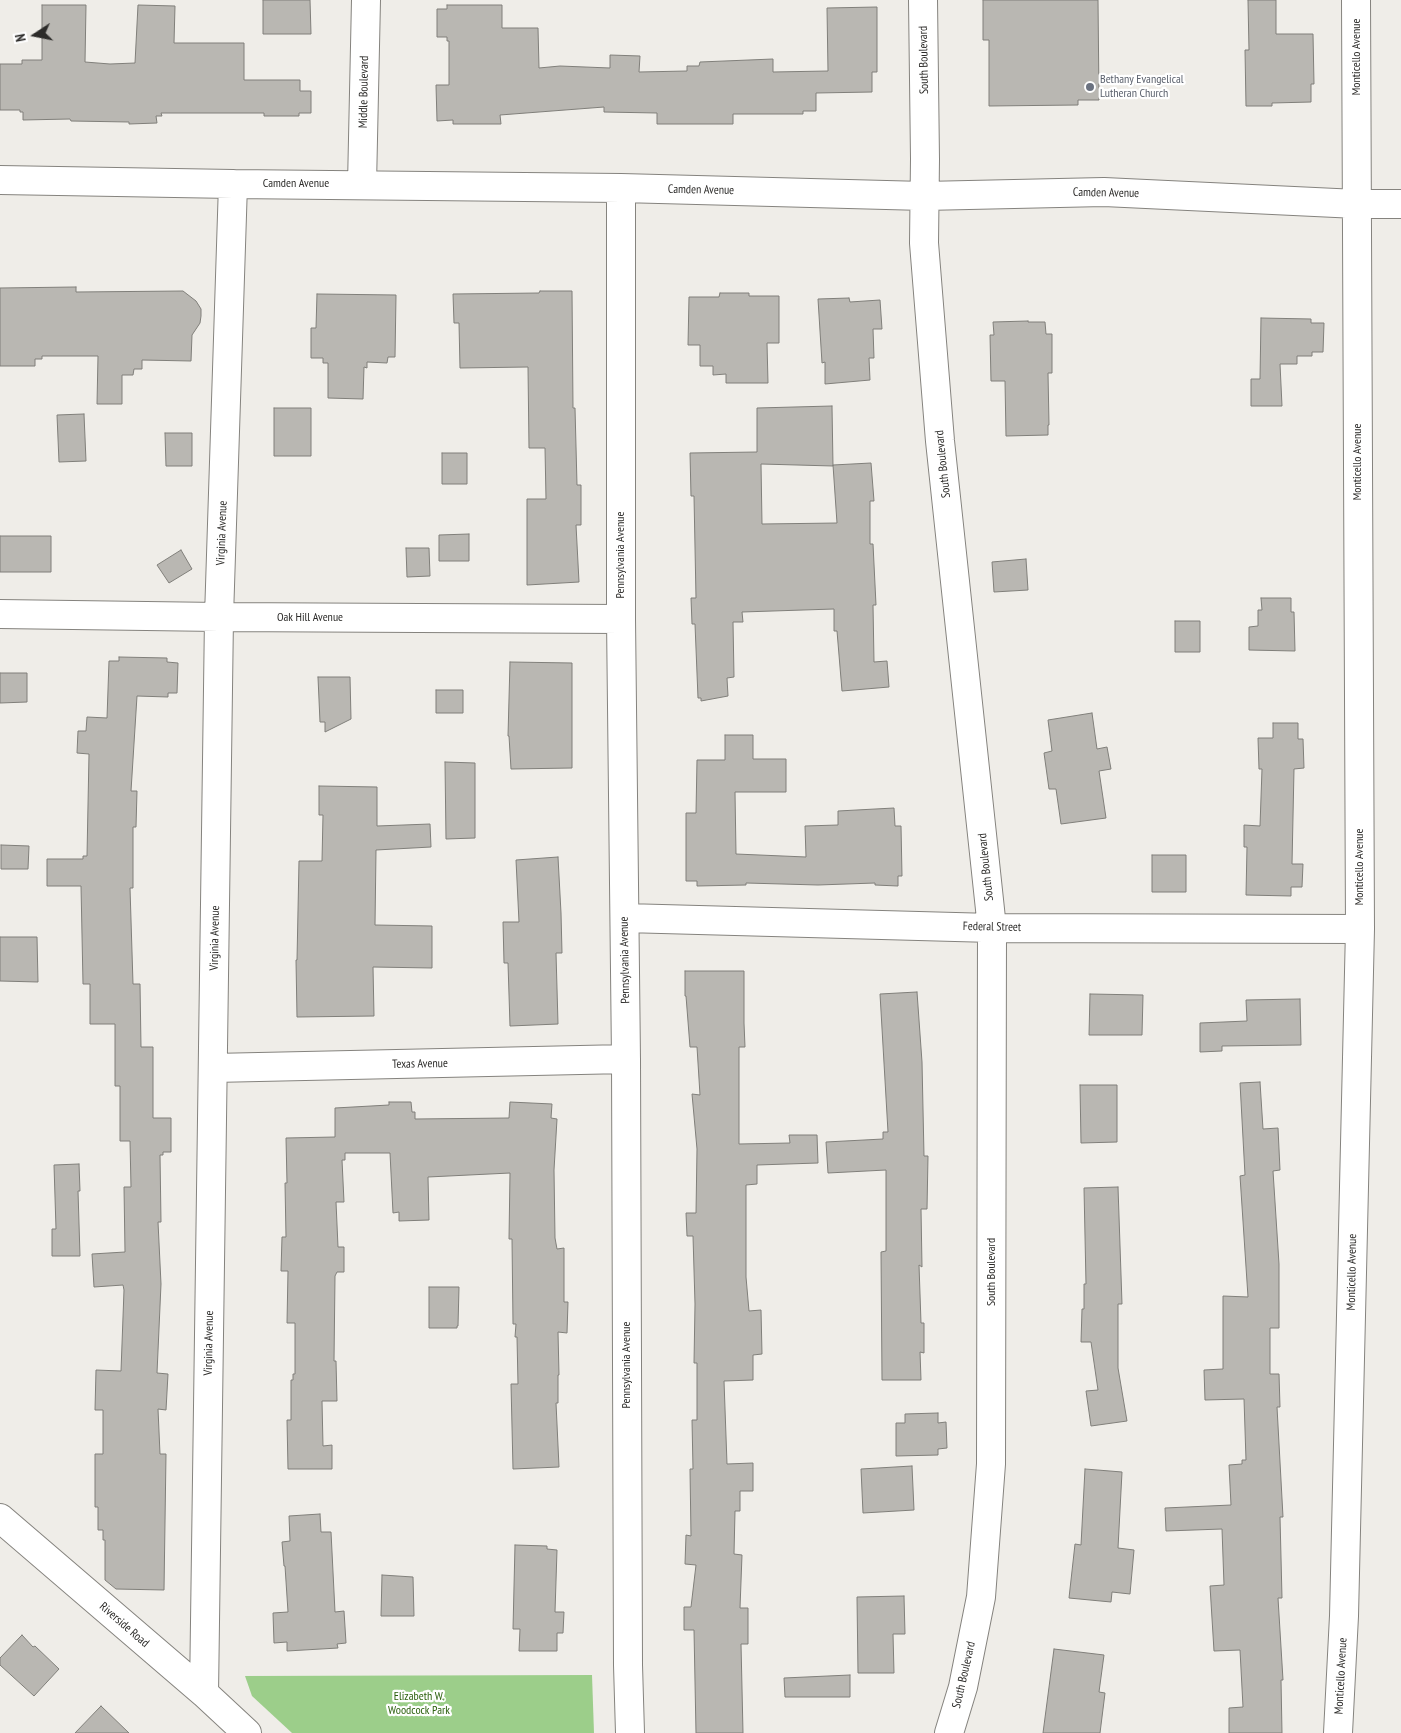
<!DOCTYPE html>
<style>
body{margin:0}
#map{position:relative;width:1401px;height:1733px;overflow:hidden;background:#efede8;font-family:"PT Sans Narrow",sans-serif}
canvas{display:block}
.north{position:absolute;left:10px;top:10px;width:50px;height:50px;-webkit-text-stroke:4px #fff;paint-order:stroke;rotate:259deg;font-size:14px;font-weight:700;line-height:20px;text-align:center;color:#2c2b29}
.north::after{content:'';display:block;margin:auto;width:18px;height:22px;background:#2c2b29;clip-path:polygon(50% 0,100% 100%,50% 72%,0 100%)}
</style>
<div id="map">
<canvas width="1401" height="1733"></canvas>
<div class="north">N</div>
</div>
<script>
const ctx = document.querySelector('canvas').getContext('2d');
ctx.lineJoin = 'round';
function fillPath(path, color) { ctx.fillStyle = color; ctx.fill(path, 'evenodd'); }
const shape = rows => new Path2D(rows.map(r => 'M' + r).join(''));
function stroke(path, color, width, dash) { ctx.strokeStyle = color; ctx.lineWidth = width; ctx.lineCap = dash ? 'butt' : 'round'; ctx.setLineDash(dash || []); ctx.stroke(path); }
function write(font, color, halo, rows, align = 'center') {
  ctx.font = font + ' "PT Sans Narrow",sans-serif'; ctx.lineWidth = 4.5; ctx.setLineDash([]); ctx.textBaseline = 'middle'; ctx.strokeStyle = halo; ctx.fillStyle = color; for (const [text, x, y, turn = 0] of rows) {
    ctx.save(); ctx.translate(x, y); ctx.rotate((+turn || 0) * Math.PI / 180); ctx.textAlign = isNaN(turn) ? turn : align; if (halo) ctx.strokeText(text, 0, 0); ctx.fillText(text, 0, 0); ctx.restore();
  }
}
const green = shape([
 [592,1675,594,1733,292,1733,252,1696,245,1676]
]);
const building = shape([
 [263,0,310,0,311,34,263,34,263,0],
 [983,0,1098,0,1099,100,1078,100,1078,105,989,106,989,40,983,40,983,0],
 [1248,0,1276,0,1276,34,1313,34,1314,84,1311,84,1311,102,1272,103,1272,106,1246,106,1245,50,1249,50,1248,0],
 [42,5,86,5,85,62,110,64,135,63,138,5,175,6,174,43,244,43,244,80,300,80,300,91,311,91,311,113,299,113,299,116,264,116,264,113,161,113,162,116,156,116,157,123,129,124,129,122,71,121,70,119,23,120,23,112,20,112,20,110,0,110,0,64,22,64,22,60,42,60,42,5],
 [447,5,502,5,502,28,538,28,539,68,560,66,610,68,610,55,640,56,639,72,687,71,687,66,699,66,700,62,773,59,773,72,828,71,827,8,877,7,877,72,872,72,872,92,816,93,816,111,803,111,803,114,733,114,733,124,657,124,657,113,604,112,604,107,500,115,501,124,453,124,453,120,437,121,436,85,449,85,449,41,447,41,447,37,437,37,437,9,447,9,447,5],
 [76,287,76,292,183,291,196,301,201,309,201,316,200,323,192,335,191,361,142,360,142,369,134,369,133,375,122,375,122,404,97,404,98,356,42,356,42,359,35,359,35,366,0,366,0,288,76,287],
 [540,291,572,291,573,408,575,408,577,485,581,485,581,525,576,525,579,582,527,585,527,499,546,499,545,448,529,448,528,367,460,368,459,323,454,323,453,294,539,293,540,291],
 [720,293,749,293,749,296,779,296,779,343,767,343,768,383,726,383,726,374,713,375,713,366,700,366,700,345,688,345,689,297,719,297,720,293],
 [317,294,396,295,395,357,388,357,387,363,367,362,367,368,364,367,363,399,328,398,328,363,323,363,323,358,311,358,311,328,316,328,317,294],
 [849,298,850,302,880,300,882,329,873,329,874,358,869,358,870,380,825,384,825,362,822,363,818,299,849,298],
 [1261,318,1311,319,1311,323,1324,323,1323,352,1312,352,1312,356,1297,356,1297,364,1280,364,1282,406,1251,406,1251,379,1260,379,1261,318],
 [1028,321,1028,322,1045,322,1046,334,1052,334,1052,373,1048,373,1049,425,1048,425,1048,435,1006,436,1005,381,991,381,990,335,994,335,993,322,1028,321],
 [832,406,833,466,761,464,762,524,837,523,833,465,871,463,874,501,870,501,870,544,873,544,876,605,873,605,874,662,887,661,889,687,842,691,837,631,834,631,834,609,742,612,743,622,733,622,734,677,727,678,728,696,701,701,701,698,698,698,695,624,692,624,691,598,696,598,694,496,691,496,690,453,757,452,757,408,832,406],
 [274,408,311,408,311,456,274,456,274,408],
 [84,414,86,461,59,462,57,415,84,414],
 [165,433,192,433,192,466,166,466,165,433],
 [442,453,467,453,467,484,442,484,442,453],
 [469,534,469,561,439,561,439,535,469,534],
 [0,536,51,536,51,572,0,572,0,536],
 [406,548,429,548,430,576,407,577,406,548],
 [181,550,192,569,169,583,157,565,181,550],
 [1026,559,1028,590,994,592,992,562,1026,559],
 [1261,598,1291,598,1291,612,1294,612,1295,651,1249,650,1249,627,1258,626,1258,610,1262,610,1261,598],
 [1175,621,1200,621,1200,652,1175,652,1175,621],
 [119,657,167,658,167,662,178,663,177,693,168,693,168,697,137,696,131,791,137,791,136,827,133,827,133,888,130,888,133,984,140,984,141,1047,153,1047,153,1118,171,1118,171,1152,163,1152,163,1155,160,1155,161,1222,158,1222,161,1284,157,1373,168,1374,166,1410,158,1409,160,1454,166,1454,164,1590,116,1589,105,1580,105,1540,103,1540,103,1530,98,1530,98,1507,95,1507,95,1454,103,1454,103,1410,95,1410,96,1370,121,1371,124,1290,123,1285,94,1287,92,1254,125,1252,124,1187,131,1187,130,1141,120,1141,120,1086,115,1086,115,1024,90,1024,90,984,83,984,81,886,47,886,47,859,83,859,83,856,87,856,89,754,77,753,78,731,86,731,87,717,107,718,109,661,119,661,119,657],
 [510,662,572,663,572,768,511,769,509,736,508,736,510,662],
 [0,673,27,673,27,702,0,703,0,673],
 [318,677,350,677,351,719,325,732,325,722,320,722,318,677],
 [436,690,463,690,463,713,436,713,436,690],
 [1092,713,1097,749,1107,747,1111,769,1099,771,1106,818,1061,824,1056,789,1049,789,1044,753,1052,751,1048,720,1092,713],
 [1273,723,1298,723,1298,739,1303,739,1304,768,1294,769,1292,864,1303,864,1302,887,1291,887,1291,896,1246,895,1247,847,1244,847,1244,825,1260,826,1262,769,1259,769,1258,738,1273,738,1273,723],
 [725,735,753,735,753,759,786,759,786,792,735,792,736,854,806,857,805,826,838,825,838,811,894,808,895,826,901,826,902,876,898,876,898,886,875,885,875,883,818,885,746,883,746,885,697,886,697,881,686,881,686,813,696,813,697,760,725,760,725,735],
 [445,762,475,763,475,838,446,839,445,762],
 [319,786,377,787,377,826,430,824,431,847,376,850,375,925,432,926,432,968,373,967,374,1016,297,1017,296,960,297,960,299,861,322,861,323,815,319,815,319,786],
 [1,845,29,846,28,869,1,869,1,845],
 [1152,855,1186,855,1186,892,1152,892,1152,855],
 [558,857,561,913,562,953,556,953,558,1024,510,1026,508,963,504,963,503,922,519,922,516,860,558,857],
 [0,937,37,937,38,982,0,981,0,937],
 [685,971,744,971,744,1023,745,1047,739,1047,739,1144,790,1143,789,1135,817,1135,818,1163,757,1165,757,1184,746,1185,746,1277,749,1311,761,1310,762,1354,753,1355,753,1380,724,1381,727,1464,753,1463,753,1491,740,1491,740,1511,735,1511,734,1554,742,1555,740,1608,748,1608,748,1644,741,1644,743,1733,696,1733,694,1630,684,1630,684,1607,691,1607,696,1565,685,1564,686,1535,691,1536,690,1469,693,1469,692,1420,697,1420,697,1363,694,1363,695,1304,693,1236,687,1236,686,1213,696,1213,697,1149,692,1094,700,1095,697,1047,690,1047,686,996,685,996,685,971],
 [917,992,922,1062,924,1156,928,1156,927,1209,921,1209,922,1267,919,1265,921,1323,924,1323,924,1353,920,1352,921,1380,882,1380,881,1252,886,1251,886,1170,828,1173,826,1142,883,1139,883,1132,888,1132,880,994,917,992],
 [1090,994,1143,995,1142,1035,1089,1035,1090,994],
 [1300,999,1301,1045,1222,1046,1222,1051,1200,1052,1200,1023,1247,1021,1246,1000,1300,999],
 [1260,1082,1263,1129,1278,1128,1280,1170,1273,1171,1279,1264,1279,1328,1270,1328,1270,1374,1279,1374,1280,1407,1277,1407,1283,1517,1280,1517,1282,1598,1278,1598,1283,1680,1281,1680,1282,1733,1229,1733,1229,1708,1243,1707,1240,1650,1214,1651,1210,1586,1224,1585,1222,1529,1166,1531,1165,1508,1231,1505,1229,1465,1242,1464,1242,1460,1246,1460,1244,1399,1205,1400,1204,1370,1223,1369,1223,1296,1248,1297,1240,1176,1245,1175,1240,1083,1260,1082],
 [1080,1085,1117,1085,1117,1142,1081,1143,1080,1085],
 [389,1102,411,1102,412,1112,415,1112,415,1119,509,1118,510,1102,552,1104,551,1118,557,1119,554,1170,555,1238,557,1249,564,1248,564,1302,568,1302,567,1333,558,1332,559,1375,558,1375,558,1403,556,1403,559,1467,513,1469,511,1384,518,1384,517,1337,515,1337,516,1324,513,1324,512,1239,509,1239,510,1173,428,1177,429,1220,399,1221,399,1212,393,1213,390,1153,345,1153,345,1160,342,1160,344,1202,336,1202,338,1247,344,1247,344,1272,337,1272,335,1276,334,1361,336,1361,337,1401,322,1401,323,1446,332,1445,332,1469,288,1469,287,1420,291,1420,291,1380,293,1380,293,1374,295,1374,295,1323,287,1323,288,1271,281,1271,282,1237,286,1237,285,1183,287,1183,286,1138,335,1137,335,1108,389,1105,389,1102],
 [79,1164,80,1191,78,1191,80,1256,52,1256,52,1229,56,1229,54,1165,79,1164],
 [1118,1187,1122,1304,1118,1304,1118,1368,1127,1421,1091,1426,1086,1391,1098,1390,1091,1342,1081,1342,1082,1309,1084,1309,1084,1284,1086,1284,1084,1188,1118,1187],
 [429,1287,459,1287,458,1326,457,1326,457,1328,429,1328,429,1287],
 [938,1413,938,1423,946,1422,947,1448,938,1449,938,1455,896,1456,896,1423,905,1423,905,1414,938,1413],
 [912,1466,914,1510,863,1513,861,1469,912,1466],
 [1085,1469,1122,1472,1118,1548,1134,1550,1130,1594,1112,1592,1111,1602,1069,1598,1075,1544,1081,1545,1085,1469],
 [320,1514,321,1532,331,1532,335,1612,344,1611,346,1643,337,1644,338,1648,287,1651,287,1642,274,1643,273,1613,288,1612,285,1566,284,1566,282,1542,290,1541,289,1516,320,1514],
 [515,1545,547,1546,547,1549,557,1550,555,1612,564,1612,563,1633,557,1633,557,1651,519,1651,520,1629,513,1629,515,1545],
 [382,1575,413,1577,414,1616,381,1616,382,1575],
 [904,1596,905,1634,893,1634,894,1673,858,1673,857,1597,904,1596],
 [22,1635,33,1647,35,1646,59,1669,34,1696,0,1665,0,1658,22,1635],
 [1054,1649,1104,1655,1099,1692,1105,1693,1100,1733,1043,1733,1054,1649],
 [850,1675,850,1697,785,1697,784,1678,850,1675],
 [101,1706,129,1733,75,1733,101,1706]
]);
const minor = shape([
 [923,0,925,159,924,243,940,441,992,928,991,1464,981,1597,963,1687,949,1733],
 [0,180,233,184,621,188,924,196,1104,192,1357,204,1401,204],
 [362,185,366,0],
 [621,188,621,619,626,1059,628,1665,630,1733],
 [0,614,219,617,621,619],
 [625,918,992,928,1360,929],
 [213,1068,626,1059],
 [0,1518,204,1693,247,1733],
 [204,1693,219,617,233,184],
 [1338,1733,1344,1616,1360,929,1356,0]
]);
const markers = [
 [1090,87,5,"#6b7280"]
];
const streetNames = [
 ["Monticello Avenue",1357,57,-90],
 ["South Boulevard",924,60,-91],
 ["Middle Boulevard",364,92,-89],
 ["Camden Avenue",296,184],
 ["Camden Avenue",701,190,1],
 ["Camden Avenue",1106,193,1],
 ["Monticello Avenue",1358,462,-90],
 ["South Boulevard",943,464,-96],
 ["Virginia Avenue",222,533,-88],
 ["Pennsylvania Avenue",621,555,-90],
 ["Oak Hill Avenue",310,618],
 ["South Boulevard",986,867,-96],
 ["Monticello Avenue",1360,867,-90],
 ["Federal Street",992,927,1],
 ["Virginia Avenue",215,938,-89],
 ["Pennsylvania Avenue",625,960,-91],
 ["Texas Avenue",420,1064,-1],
 ["South Boulevard",992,1272,-90],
 ["Monticello Avenue",1352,1272,-89],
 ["Virginia Avenue",209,1343,-89],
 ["Pennsylvania Avenue",627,1365,-90],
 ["Riverside Road",124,1625,41],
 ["South Boulevard",964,1675,-77],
 ["Monticello Avenue",1341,1676,-87]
];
const worshipNames = [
 ["Bethany Evangelical",1100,80],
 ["Lutheran Church",1100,94]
];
const parkNames = [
 ["Elizabeth W.",419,1697],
 ["Woodcock Park",419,1711]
];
fillPath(green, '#9cce8a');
fillPath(building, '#b9b7b2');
stroke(building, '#807f7a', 1);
stroke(minor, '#85837e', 30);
stroke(minor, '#fff', 28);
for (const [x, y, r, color] of markers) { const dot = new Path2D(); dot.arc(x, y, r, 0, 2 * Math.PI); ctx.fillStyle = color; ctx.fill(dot); stroke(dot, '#fff', 2); }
write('12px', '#2c2b29', '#fff', streetNames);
write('12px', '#5b616d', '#fff', worshipNames, 'left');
write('12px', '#2a5f0c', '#fff', parkNames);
</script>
